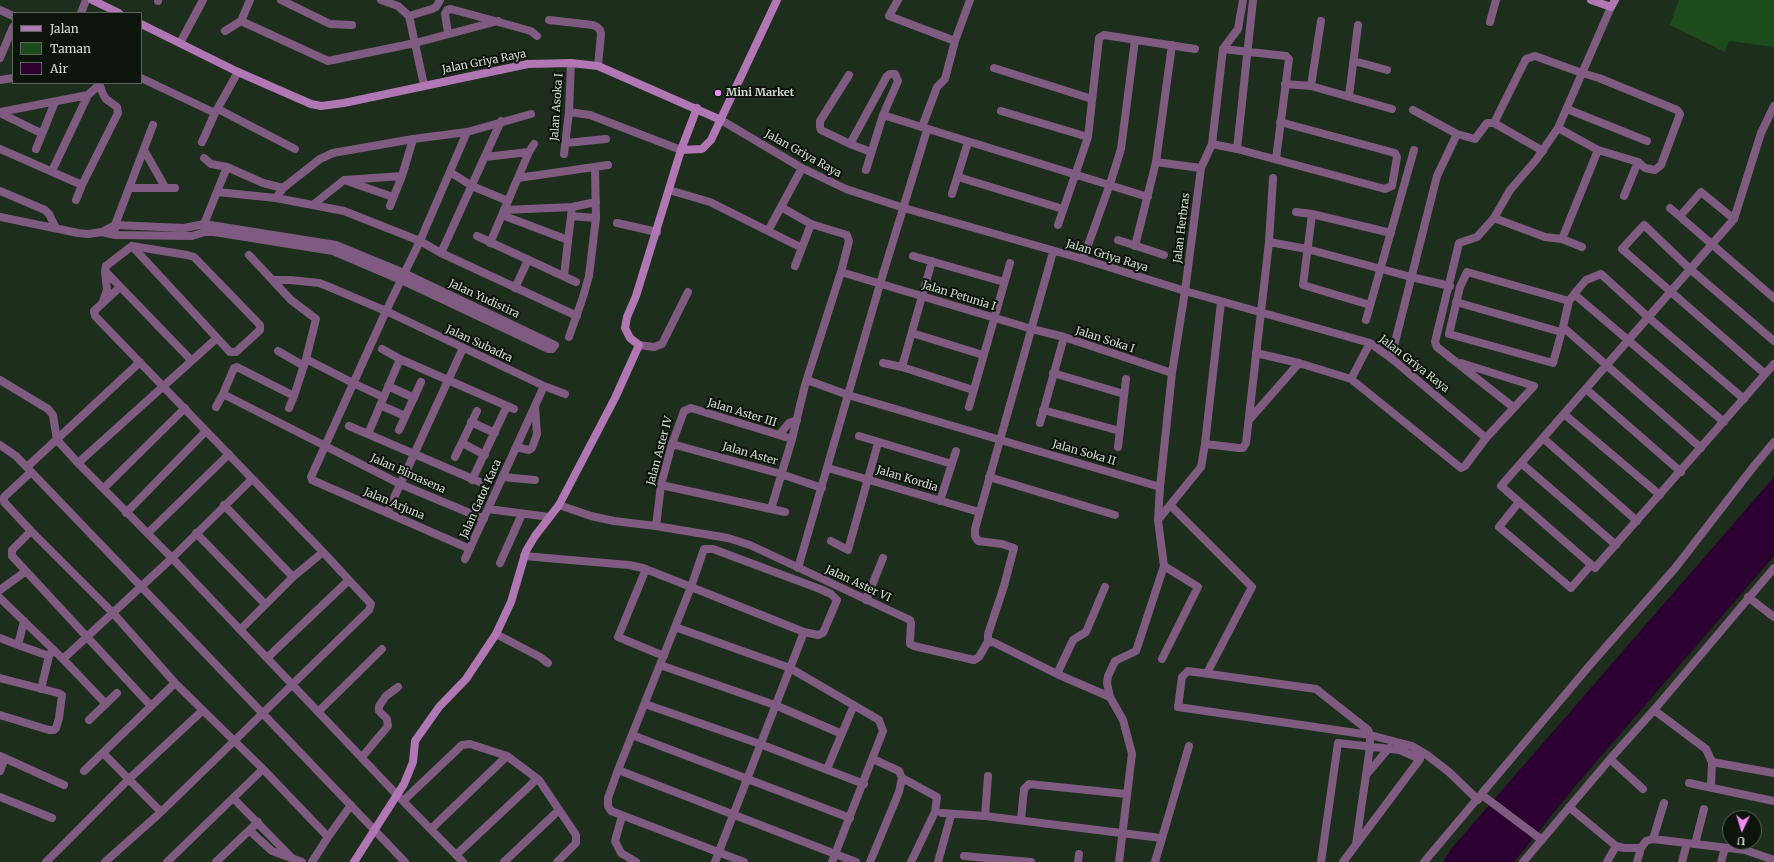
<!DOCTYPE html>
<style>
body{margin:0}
#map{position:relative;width:1774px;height:862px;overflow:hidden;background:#1d2e1c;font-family:Merriweather,serif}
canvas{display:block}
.legend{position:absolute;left:12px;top:12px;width:130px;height:72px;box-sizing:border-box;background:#0d140c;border:1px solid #5c645b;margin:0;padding:5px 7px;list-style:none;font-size:12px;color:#d2dcd1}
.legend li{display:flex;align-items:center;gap:8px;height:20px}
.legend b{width:20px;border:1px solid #5c645b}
.north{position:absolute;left:1722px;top:810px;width:40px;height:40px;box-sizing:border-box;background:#0d140c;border:1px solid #5c645b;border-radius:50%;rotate:184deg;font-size:11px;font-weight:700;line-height:16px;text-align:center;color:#d2dcd1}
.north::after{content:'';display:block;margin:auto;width:14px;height:18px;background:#f08bf5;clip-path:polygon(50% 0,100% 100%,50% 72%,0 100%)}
</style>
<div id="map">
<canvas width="1774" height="862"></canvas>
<ul class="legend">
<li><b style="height:5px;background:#b176b4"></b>Jalan</li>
<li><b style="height:11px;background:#1d4c1c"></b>Taman</li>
<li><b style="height:11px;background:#2c0030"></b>Air</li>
</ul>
<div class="north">U</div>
</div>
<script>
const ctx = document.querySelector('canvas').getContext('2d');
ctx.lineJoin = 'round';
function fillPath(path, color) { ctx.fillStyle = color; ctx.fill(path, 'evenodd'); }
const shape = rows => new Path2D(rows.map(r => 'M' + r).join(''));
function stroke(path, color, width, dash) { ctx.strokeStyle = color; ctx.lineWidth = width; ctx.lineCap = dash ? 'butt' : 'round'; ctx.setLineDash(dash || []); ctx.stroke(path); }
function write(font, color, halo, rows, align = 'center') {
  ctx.font = font + ' Merriweather,serif'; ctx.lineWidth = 4; ctx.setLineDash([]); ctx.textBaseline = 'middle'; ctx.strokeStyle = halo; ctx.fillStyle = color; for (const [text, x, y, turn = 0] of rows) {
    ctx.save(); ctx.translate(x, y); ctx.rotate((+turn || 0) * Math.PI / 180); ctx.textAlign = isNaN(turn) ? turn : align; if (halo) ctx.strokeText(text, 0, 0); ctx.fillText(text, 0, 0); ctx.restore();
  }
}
const green = shape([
 [1679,0,1774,0,1774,47,1729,41,1725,52,1670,25]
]);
const water = shape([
 [1774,477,1774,556,1577,784,1514,862,1443,862,1451,849]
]);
const street = shape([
 [281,0,330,24,352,25],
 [381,0,398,6,409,16,424,85],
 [898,0,889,16,955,41],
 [158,1,158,0],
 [0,10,13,16],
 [81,13,86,0],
 [409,16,432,9,436,7,440,0],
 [549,20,593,25,597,27,600,30,601,34,598,66],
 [241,21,328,61,415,43,498,21],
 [1490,22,1496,0],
 [225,31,241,21,250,0],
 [448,33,445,14,447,10,451,9,531,31,537,36],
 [180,43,203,0],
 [1223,49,1286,56,1289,59,1276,159],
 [0,58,13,27],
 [1354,61,1387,70],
 [994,68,1092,99],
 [849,75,820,121,820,127,821,130,850,144,871,152],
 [141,78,215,113],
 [0,80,13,78],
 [1285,84,1311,86,1392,109],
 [1311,86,1321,21],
 [1349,96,1358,25],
 [1774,106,1761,133,1734,219,1501,486,1595,568,1774,364],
 [218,109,295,149],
 [1567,109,1647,141],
 [1413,110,1457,134],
 [1001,111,1088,137],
 [0,112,88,95,99,85],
 [569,112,590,115,681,150],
 [0,113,41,133],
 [883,115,1148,197],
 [721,120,802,168,846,189,904,208,1083,259,1185,291,1370,343,1391,358,1486,438],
 [1494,123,1543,151],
 [922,127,937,87,945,79,955,41,970,0],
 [467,132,420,241,386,311,311,477,312,480,470,549],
 [202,142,215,113,238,72],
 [566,143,606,139],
 [850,144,887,76,890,74,895,74,898,81,883,115,866,170],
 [1212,144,1223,49,1238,29,1243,0],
 [0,149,82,185],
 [36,149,55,102],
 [1237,149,1385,189,1392,186,1397,157,1395,153,1280,122],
 [144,150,165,187],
 [564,154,569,112,571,63],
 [485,157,529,152,534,144],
 [204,158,211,164,227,167,263,183,283,188],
 [1156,162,1201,168],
 [52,171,88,95],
 [450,172,472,186,508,201],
 [958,177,1063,209],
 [518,178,608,165],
 [347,181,393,197],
 [129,188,175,188],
 [669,190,710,202,802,248],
 [0,191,45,210,49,214,56,228],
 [217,192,276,198,344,211,420,241,441,253,577,316],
 [952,194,968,142],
 [1624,196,1638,162],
 [276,198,283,188,320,159,333,153,413,139,467,132,531,114],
 [76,200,82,185,118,113,117,107,106,99,103,94,99,83],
 [314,204,344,180,402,176],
 [390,206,402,176,413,139],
 [1670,208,1774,298],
 [504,210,572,207,596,202],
 [1296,212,1312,214,1391,233],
 [1312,214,1303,285,1370,305],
 [502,215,568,240],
 [1681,215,1701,192,1734,219],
 [571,216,596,218],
 [0,217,78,233,88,234,102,232],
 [1494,218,1545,237,1562,239,1582,247],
 [617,223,657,232],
 [204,224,336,245,404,273,555,345,552,349,548,349,401,280,333,251,214,232,205,232,192,236,115,235,102,232,115,225,184,228,204,224],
 [1058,225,1088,137,1099,38,1104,35,1195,49],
 [204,227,204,224,227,167],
 [115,229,115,225,153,125],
 [768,231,802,168],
 [477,236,576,282],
 [1562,239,1598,150],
 [1118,240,1164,255],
 [1269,242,1307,249,1411,277,1450,286],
 [490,243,529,152],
 [132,246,230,352,236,352,260,330,260,325,194,257,187,255,132,246,106,266,105,271,191,360],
 [1135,246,1156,162,1172,45],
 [441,253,501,121],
 [249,255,291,300,316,319,306,359,294,396],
 [913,256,1004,282],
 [1083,259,1110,184,1121,149,1135,40],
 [795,266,811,224],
 [841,272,1032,329,1064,337,1172,373],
 [564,276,572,207],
 [273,280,290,280,319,283,327,286,386,311,544,386,565,394],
 [515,288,528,260],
 [1572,297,1569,301,1563,327,1701,448],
 [103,301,107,290,105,271],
 [1456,302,1561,332],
 [1366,320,1414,150],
 [1563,327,1553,363,1449,334,1460,287,1467,272,1569,301],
 [912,333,983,355],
 [569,337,583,297,589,276,596,218,595,167],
 [639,345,654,347,662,344,688,292],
 [382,349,400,359,514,409],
 [278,351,304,366],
 [1256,353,1299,363,1351,379,1461,468,1465,466,1486,438,1534,386,1461,363],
 [1391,358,1437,176,1457,134,1475,139,1487,123,1494,123,1526,59,1535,56,1582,73,1599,78,1677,110,1680,114,1661,165,1655,170,1645,168,1638,162,1598,150,1558,128],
 [306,359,353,383,383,397],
 [883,363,902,367,973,390],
 [902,367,932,261],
 [1053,373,1124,394],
 [1765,374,1622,249,1644,225,1690,269,1774,341],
 [1351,379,1370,343],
 [0,380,48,409,53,415,57,440,78,463,172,558,398,796,463,862],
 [807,380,848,395,1160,487],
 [388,386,414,398],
 [1586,389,1681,472],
 [223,394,234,368,237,367,294,396,289,408],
 [380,405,405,416],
 [216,407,223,394,400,484,484,519],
 [969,407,1010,263],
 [1513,407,1437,347,1435,342,1459,243,1477,237,1494,218,1510,190,1536,160,1558,128,1611,7],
 [1043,410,1120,431],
 [1564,414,1660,495],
 [1249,420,1299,363],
 [471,422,495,433],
 [1724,422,1574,294,1586,280,1601,274,1648,317,1744,399],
 [1040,423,1064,337],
 [349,426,482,483],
 [399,430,421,382],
 [368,434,400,359],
 [779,435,789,423,797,420],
 [859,436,952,464],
 [1543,438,1637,521],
 [462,443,485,455],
 [672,444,781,474,822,488],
 [1205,444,1239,448,1243,448,1246,443,1269,242,1273,178],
 [0,445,16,456,405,862],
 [516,447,529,450,532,448,537,434,535,407],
 [1118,447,1126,379],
 [455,457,477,411],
 [78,463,217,338],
 [1521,463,1616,545],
 [27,467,140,362],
 [828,468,979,512],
 [31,472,4,497,4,502,31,531,113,613,175,683,263,769,328,837],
 [503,477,535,480],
 [989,477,1115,515],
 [472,480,507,406],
 [661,485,785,512],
 [104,488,185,408],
 [940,501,956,451],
 [1519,502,1499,527,1571,588,1591,565],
 [224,505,293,577],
 [559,505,591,516,614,521,656,526,728,538,750,545,910,620,911,623,910,641,910,644,914,646,974,660,979,657,987,643,993,642,1057,674,1110,697],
 [1170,505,1252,587,1207,673],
 [488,509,549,517],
 [771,509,792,439,805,385,841,272,849,241,847,235,811,224,781,207],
 [126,513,206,431],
 [387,513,463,348],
 [1158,520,1201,467,1205,444,1221,302],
 [656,526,661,485,672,444,684,411,691,408,792,439],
 [31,531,12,550,12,556,151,706],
 [148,533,229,454],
 [196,533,265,604],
 [831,541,848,550,878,443],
 [524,556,629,565,643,568,691,587,804,632,818,635,823,633,837,600,831,594,820,589,713,549,704,549,691,587,618,770,608,798,608,806,611,811,744,862],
 [465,559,544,386],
 [500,563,522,514],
 [798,568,880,284,927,130],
 [646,569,618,637,664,656],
 [0,590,26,571],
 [1748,597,1774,617],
 [0,598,63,659,106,704],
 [866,600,883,558],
 [675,627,790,668,879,720,883,731,832,862],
 [240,630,293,577,323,552],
 [496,634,540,657,548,663],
 [0,638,18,645,24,621],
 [988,642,988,634,1004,586,1014,548,1002,544,978,541,975,536,975,529,1053,252],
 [18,645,49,656,53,649],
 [267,658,349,580],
 [63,659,172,558,252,479],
 [1162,659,1198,587,1164,566],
 [660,665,775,705,842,734],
 [1057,674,1073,640,1086,632,1105,587],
 [0,678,58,693,62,695,59,718,56,728,54,730,49,730,0,715],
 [41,689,49,656],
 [645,704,760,744,864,784],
 [1654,710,1706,749,1712,762,1774,773],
 [318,712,382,649],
 [89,720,117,693],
 [632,735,850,818],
 [103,753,161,812],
 [0,756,64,785],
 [362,757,388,726,387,719,379,711,379,706,386,696,398,687],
 [1610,759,1643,789],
 [827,769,854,705],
 [618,770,856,862],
 [0,771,5,758],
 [84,771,175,683],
 [1366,775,1389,748],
 [902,778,937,797,935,812,911,862],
 [1689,783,1774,801],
 [1711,786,1712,762],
 [1482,795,1542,840],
 [0,797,52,818],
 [233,798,292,858],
 [403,801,462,745,470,744,507,756,539,780,576,835,576,843,557,862],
 [1569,807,1616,846,1624,848,1641,848,1646,841,1653,839,1745,850,1774,860],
 [942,813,985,816,1161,838],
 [622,816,615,841,621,853,636,862],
 [985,816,988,776],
 [1021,820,1024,789,1029,784,1126,794],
 [431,829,507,756],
 [250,831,272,851,302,862],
 [1653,839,1664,803],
 [1356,844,1370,747,1370,735,1368,730,1316,689,1188,671,1182,677,1178,707,1370,735,1412,746,1427,755,1449,772,1478,800],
 [1695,844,1704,809],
 [456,855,537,779],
 [964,856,1031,862],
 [46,862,129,779,202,711],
 [105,862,161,812,369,610,371,604,323,552,95,316,94,311,119,288],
 [167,862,263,769],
 [216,862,258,822],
 [312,862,328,837,351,805],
 [504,862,559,810],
 [715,862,804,632],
 [870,862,899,792,902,778,899,771,873,759],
 [938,862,951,815],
 [1078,862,1079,854],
 [1119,862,1132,754,1123,720,1110,697,1107,683,1108,676,1115,661,1136,651,1164,566,1158,520,1160,487,1172,373,1185,291,1201,168,1212,144,1237,149,1253,0],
 [1155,862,1189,746],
 [1321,862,1338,743,1400,750,1420,759,1343,862],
 [1424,862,1590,665,1676,567,1754,466,1774,442],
 [1523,862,1610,759,1654,710,1774,568],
 [1607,862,1616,846],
 [1637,862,1641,848],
 [1682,862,1687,843],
 [1721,862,1725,848]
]);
const secondary = shape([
 [92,0,119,13],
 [1591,0,1611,7,1615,0],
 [141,24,238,72,311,104,321,106,344,103,528,64,571,63,598,66,721,120],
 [681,150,702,149,711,140,777,0],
 [354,862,404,784,413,762,415,741,439,707,466,679,496,634,511,602,526,551,535,536,559,505,615,398,639,345,630,338,625,328,627,317,636,296,681,150,697,108]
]);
const markers = [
 [718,93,4,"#f08bf5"]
];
const streetNames = [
 ["Jalan Griya Raya",484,62,-11],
 ["Jalan Asoka I",557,107,-86],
 ["Jalan Griya Raya",803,154,29],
 ["Jalan Herbras",1182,228,-83],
 ["Jalan Griya Raya",1107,256,17],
 ["Jalan Petunia I",959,296,17],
 ["Jalan Yudistira",484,299,25],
 ["Jalan Soka I",1105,340,18],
 ["Jalan Subadra",479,344,25],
 ["Jalan Griya Raya",1414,364,38],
 ["Jalan Aster III",742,413,17],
 ["Jalan Aster IV",660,451,-75],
 ["Jalan Soka II",1084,453,16],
 ["Jalan Aster",750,454,16],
 ["Jalan Bimasena",408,474,24],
 ["Jalan Kordia",907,479,17],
 ["Jalan Gatot Kaca",481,499,-66],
 ["Jalan Arjuna",394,504,23],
 ["Jalan Aster VI",858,584,25]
];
const poiNames = [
 ["Mini Market",726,93]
];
fillPath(green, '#1d4c1c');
fillPath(water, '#2c0030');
stroke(street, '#805b81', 8);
stroke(secondary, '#b176b4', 8);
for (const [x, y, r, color] of markers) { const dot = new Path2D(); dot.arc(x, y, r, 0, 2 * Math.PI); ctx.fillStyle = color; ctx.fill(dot); stroke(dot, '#0d140c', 1.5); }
write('11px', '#d2dcd1', '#0d140c', streetNames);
write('bold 11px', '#d2dcd1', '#0d140c', poiNames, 'left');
</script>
